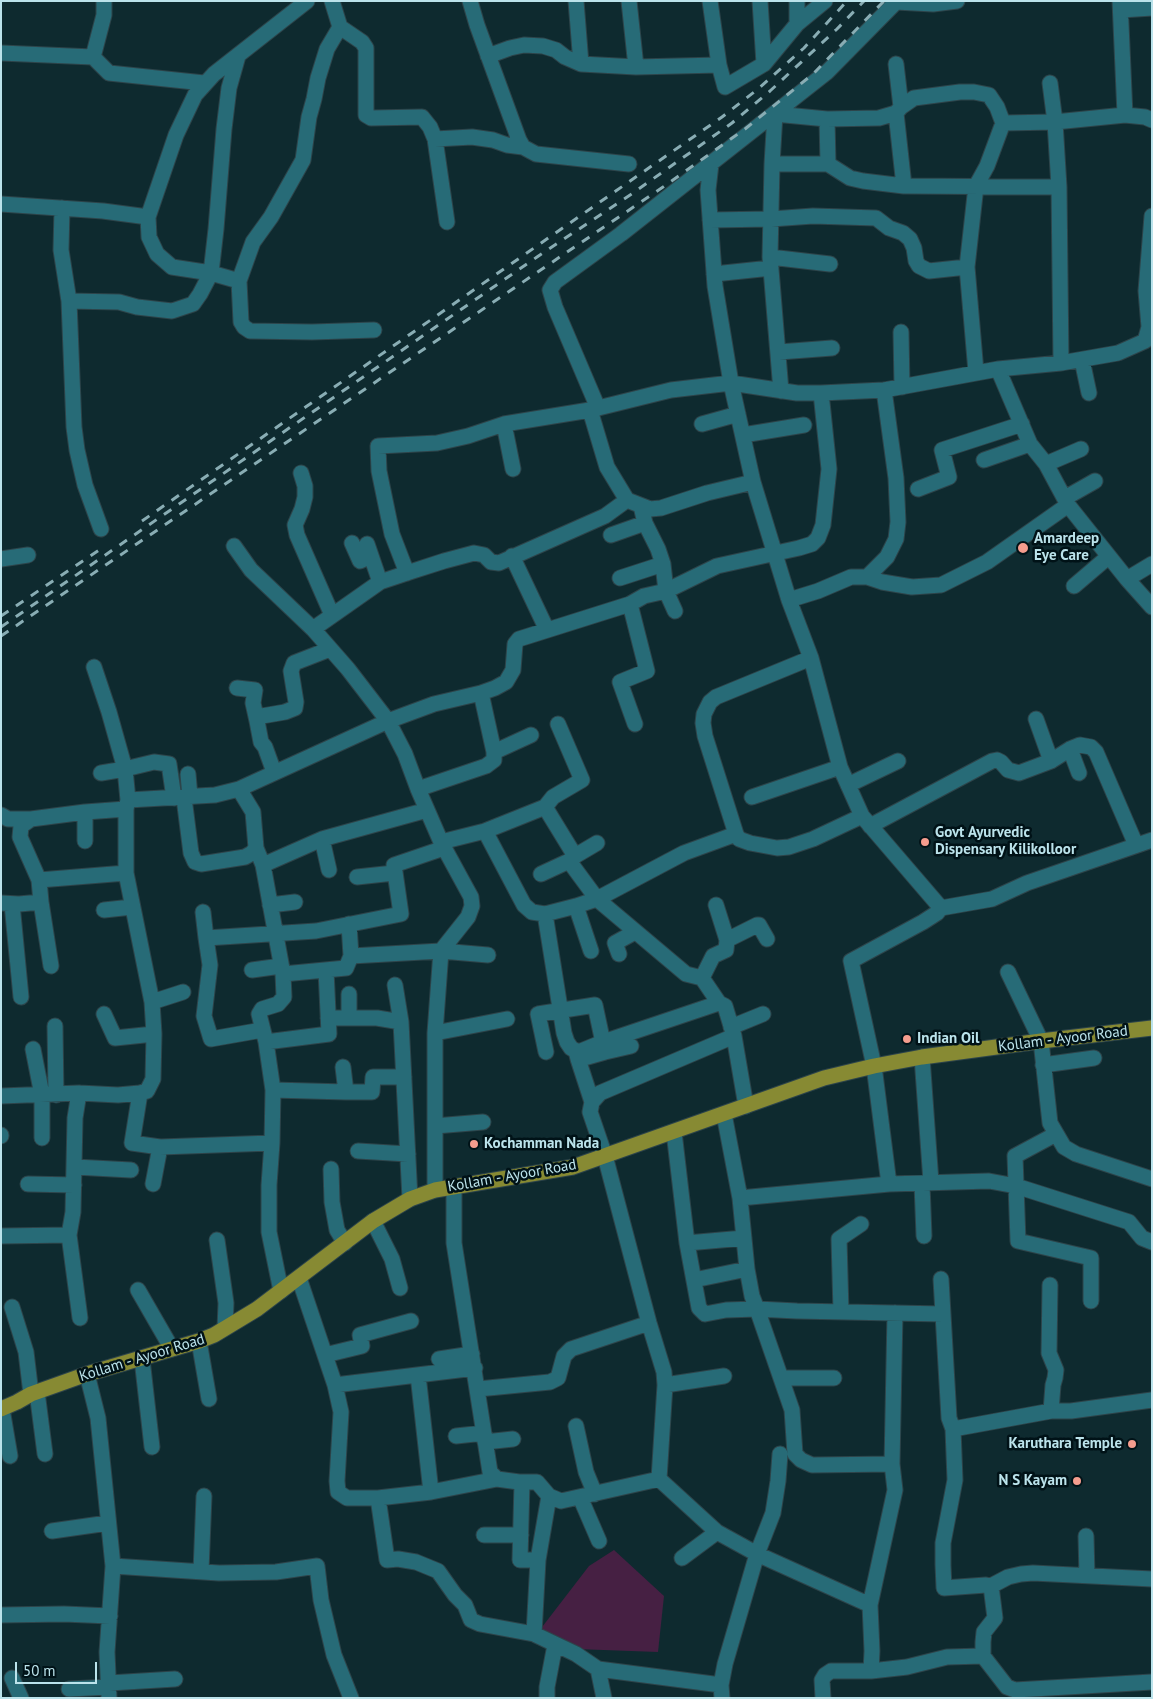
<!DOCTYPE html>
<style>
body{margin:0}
#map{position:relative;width:1153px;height:1699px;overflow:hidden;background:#0e2a2f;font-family:"PT Sans",sans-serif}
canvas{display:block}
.frame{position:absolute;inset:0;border:2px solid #bbe3eb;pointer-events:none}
.scale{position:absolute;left:15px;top:1662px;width:82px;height:22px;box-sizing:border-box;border:2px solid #bbe3eb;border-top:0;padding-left:6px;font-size:15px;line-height:18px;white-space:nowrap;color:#bbe3eb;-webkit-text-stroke:4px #001217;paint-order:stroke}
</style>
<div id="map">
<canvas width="1153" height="1699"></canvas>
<div class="frame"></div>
<div class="scale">50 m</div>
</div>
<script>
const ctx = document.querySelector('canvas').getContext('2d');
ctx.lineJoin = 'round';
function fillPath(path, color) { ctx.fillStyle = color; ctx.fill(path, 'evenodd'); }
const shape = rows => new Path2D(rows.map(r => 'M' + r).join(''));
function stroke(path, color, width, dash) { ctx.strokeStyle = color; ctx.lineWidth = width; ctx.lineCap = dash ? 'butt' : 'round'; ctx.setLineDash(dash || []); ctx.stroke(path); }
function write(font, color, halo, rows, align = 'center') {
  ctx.font = font + ' "PT Sans",sans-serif'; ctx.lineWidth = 5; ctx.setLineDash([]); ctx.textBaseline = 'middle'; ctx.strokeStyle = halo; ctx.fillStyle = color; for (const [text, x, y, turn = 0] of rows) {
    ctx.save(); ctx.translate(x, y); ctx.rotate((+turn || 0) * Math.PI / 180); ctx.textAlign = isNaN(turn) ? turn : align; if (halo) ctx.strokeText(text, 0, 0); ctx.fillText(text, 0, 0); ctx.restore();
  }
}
const green = shape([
 [614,1550,664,1596,658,1652,576,1649,539,1631,589,1566]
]);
const minor = shape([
 [332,1,340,27,362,42,366,48,366,115,371,118,422,117,430,127,435,139,447,222],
 [470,1,477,25,519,140,523,147],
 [576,1,581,64],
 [629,1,636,67],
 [710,1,719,65,725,87,764,64,797,24,825,1],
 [760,1,764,64],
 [797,1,797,24],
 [1120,1,1125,115],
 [896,2,933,4,957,1],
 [1121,10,1152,8],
 [1,53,93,57,109,73,204,83],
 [488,56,510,48,524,45,543,46,556,50,565,57,581,64,636,67,719,65],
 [93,57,104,15,104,1],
 [896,64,901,107],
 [1050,83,1055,122,1059,187,1061,363],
 [896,113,904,186],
 [435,139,472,137,493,140,507,145,523,147,536,154,629,164],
 [711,164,708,190,715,286,731,383,753,482,789,600,811,658,840,767,862,816,941,908,937,913,923,922,851,961,874,1066,889,1184],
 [772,164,828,164,827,119],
 [828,164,850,178,863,181,904,186,1059,187],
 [1,204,103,211,148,217,149,237,157,254,172,267,211,273,239,281,241,322,244,327,250,331,312,332,374,330],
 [62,208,61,250,69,301,74,427,77,450,85,485,101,529],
 [148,217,176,135,195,95,214,74,307,1],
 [710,220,771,219,813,216,876,218,889,228,903,233,910,239,914,248,916,261,919,266,929,271,967,267],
 [770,257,830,264],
 [714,274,771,268],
 [239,281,253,242,271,217,303,160,309,117,314,99,318,78,327,49,340,27],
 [69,301,119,302,137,307,172,311,193,304,200,294,211,273,216,229,224,129,229,88,238,56],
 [901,332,902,387],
 [779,352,832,348],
 [1082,360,1089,393],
 [998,369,1030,444,1046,464,1068,505,1127,579,1152,607],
 [976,372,967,267,976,186,987,166,1003,123],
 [781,391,770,257,772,164,775,114,827,119,879,118,896,113,901,107,914,98,960,92,974,92,989,95,997,107,1003,123,1055,122,1125,115,1145,117,1152,120],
 [598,408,555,307,550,290,555,282,621,234,827,72,897,1],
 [590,410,607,467,627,500],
 [504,424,513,469],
 [702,424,738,414],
 [743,435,804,425],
 [984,460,1030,444],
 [1046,464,1081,449],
 [301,473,305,486,305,497,302,509,295,525,297,535,332,615],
 [918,489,949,477,942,450,1022,424],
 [1065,498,1095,481],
 [611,535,645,523],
 [352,543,360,561,371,556],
 [367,544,380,582],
 [234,546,251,570,313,629,348,669,388,721,405,754,418,789,441,842,471,897,472,906,468,917,441,951,435,1033,435,1190],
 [512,556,547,630],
 [1,559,28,555],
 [407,573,392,534,379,471,378,446,437,443,468,436,504,424,590,410,671,390,731,383,797,393,821,393,884,390,998,369,1061,363,1118,353,1145,341,1149,327,1146,291,1152,216],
 [867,577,887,557,896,539,898,522,896,478,884,390],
 [620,578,663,564],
 [1127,579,1152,564],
 [1074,586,1108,557],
 [789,600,818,591,851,577,867,577,882,582,912,587,941,585,987,562,1068,505],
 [630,604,647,671,620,682,635,724],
 [675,611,666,591,717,566,799,548,812,544,818,538,823,525,829,469,821,393],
 [313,629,380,582,413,571,444,561,474,553,484,555,491,562,499,563,605,516,627,500,650,509,661,508,707,493,753,482],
 [237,688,255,690,253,703,257,721],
 [1036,719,1051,761],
 [1070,749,1079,773],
 [494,752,531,735],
 [274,772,265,747,261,742,257,721,262,716,285,712,295,708,296,702,291,671,294,663,330,649],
 [101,773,125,769,154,762,169,764,174,798],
 [188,774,190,797],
 [848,785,898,761],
 [239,789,388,721,434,704,481,693,495,688,506,682,513,670,515,644,519,639,630,604,644,596,666,591,663,564,658,549,645,523,641,506],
 [418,789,486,766,494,760,494,752,481,693],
 [752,797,840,767],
 [184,798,191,853,195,862,201,864,245,857,252,853,256,848],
 [128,800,215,795,239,789,253,812,256,848,263,865,322,839,427,810],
 [545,807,553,797,582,780,558,724],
 [85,812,85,841],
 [1,815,8,819,31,819],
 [870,826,992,761,997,760,1001,762,1008,770,1019,773,1051,761,1070,749,1080,745,1091,747,1096,752,1136,845],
 [485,831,524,905,532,912,545,914,576,906,597,899,684,853,736,834,739,839,750,843,777,848,789,847,813,839,862,816],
 [736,834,705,736,703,723,704,714,710,702,716,697,811,658],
 [322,839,329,870],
 [441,842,485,831,545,807,575,856,569,861,597,899,686,974,702,978,719,1003,725,1006,734,1036,746,1106],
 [575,856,597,843],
 [263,865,283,974],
 [541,874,569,861],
 [357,877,394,873],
 [39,880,126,873],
 [41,902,51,966],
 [1,903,19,904,41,902,39,880,20,837,21,826,31,819,85,812,126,809],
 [12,904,21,997],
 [270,905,295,902],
 [576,906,591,951],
 [941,908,992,899,1027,883,1152,840],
 [104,910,132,907],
 [203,912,206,938],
 [545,914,564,1033,567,1042,571,1048,576,1051,581,1051,603,1042,719,1003],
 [349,924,351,956],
 [727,940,757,925,759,925,767,939],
 [619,954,615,943,635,932],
 [252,970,281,966],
 [1008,972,1041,1041,1050,1123,1064,1147,1076,1154,1152,1179],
 [702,978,713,956,726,950,727,940,716,905],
 [395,985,401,1022],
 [152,1002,183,992],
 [104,1014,115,1038,154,1034],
 [328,1018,377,1018,401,1022,410,1199],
 [349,1018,349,994],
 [55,1026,56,1095],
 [731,1027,763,1014],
 [262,1030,211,1039,204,1016,210,965,206,938,316,931,401,914,394,865,444,848],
 [435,1033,507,1019],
 [266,1042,329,1034,326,970],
 [33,1049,42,1095,42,1138],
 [576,1051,578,1059,592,1102],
 [546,1052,538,1014,595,1005,605,1052,584,1058],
 [605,1052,631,1046],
 [922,1057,931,1182],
 [1043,1065,1094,1058],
 [273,1090,346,1092,343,1067],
 [346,1092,372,1092,373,1077,404,1077],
 [79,1093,75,1118,73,1212,69,1235,80,1318],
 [140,1093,132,1143,160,1147,272,1143],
 [1,1096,79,1093,118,1095,140,1093,147,1091,153,1079,154,1034,152,1002,126,873,126,809,128,800,125,769,109,712,94,667],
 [724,1114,740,1198,747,1269,752,1296,757,1309,797,1311,943,1314,949,1418,953,1429,1051,1411,1071,1411,1152,1400],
 [435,1126,483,1122],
 [674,1132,687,1243,699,1308,705,1314,726,1310,757,1309,792,1410,795,1454,801,1460,812,1465,892,1464],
 [1056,1134,1015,1156,1018,1241,1091,1258,1091,1301],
 [1,1135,1,1136],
 [358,1151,408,1154],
 [75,1167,131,1170],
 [331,1169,332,1202,337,1230,345,1243],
 [28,1184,74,1185],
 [153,1184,160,1147],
 [922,1184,924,1236],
 [454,1186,454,1243,490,1472,497,1479,519,1482,537,1482,549,1496,561,1501,659,1479,717,1532,757,1554,870,1605,872,1651,871,1671,907,1667,947,1657,983,1656,1007,1687,1015,1690,1152,1682],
 [740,1198,889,1184,989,1181,1016,1186,1129,1222,1142,1238,1152,1242],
 [373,1221,392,1259,400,1288],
 [1,1236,69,1235],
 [217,1240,226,1303,225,1328],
 [687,1243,744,1238],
 [299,1278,335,1385,341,1412,337,1481,338,1492,347,1498,378,1498,431,1492,497,1479],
 [941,1279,943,1314],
 [694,1280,747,1269],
 [1050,1285,1049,1353,1056,1370,1055,1378,1053,1385,1051,1411],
 [138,1290,172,1349],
 [281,1291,269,1232,269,1185,272,1143,273,1090,266,1042,259,1014,262,1009,278,1004,284,997,283,974,346,968,351,956,441,951,488,955],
 [12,1307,26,1352,31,1394],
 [841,1312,839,1239,861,1224],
 [199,1341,209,1399],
 [325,1355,362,1346,360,1335,411,1321],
 [142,1359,152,1447],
 [439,1359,472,1354],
 [87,1374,98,1418,113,1566,107,1652,109,1698],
 [418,1375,431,1492],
 [782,1378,834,1378],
 [335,1385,475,1368],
 [665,1385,724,1376],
 [478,1389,550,1382,558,1378,564,1356,571,1349,649,1323],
 [37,1392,45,1454],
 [2,1409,10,1456],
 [576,1426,586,1472,595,1494],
 [953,1429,955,1480,943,1543,943,1565,944,1588,986,1585,991,1586,995,1618,984,1632,983,1642,983,1656],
 [456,1436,484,1433],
 [485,1442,513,1439],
 [659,1479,665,1385,664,1372,649,1323,605,1156,590,1112,592,1102,600,1093,734,1036],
 [522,1482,520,1560,538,1560],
 [580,1497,599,1541],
 [378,1498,387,1560,398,1559,416,1562,438,1571,455,1595,465,1605,471,1620,480,1624,534,1634,576,1654,598,1669,604,1698],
 [52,1531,108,1523],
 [484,1535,521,1535],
 [1086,1536,1087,1576],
 [682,1558,717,1532],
 [113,1566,219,1573,276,1572,317,1566,321,1600,334,1655,351,1698],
 [201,1571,204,1496],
 [991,1586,1008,1577,1021,1574,1033,1573,1152,1579],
 [870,1605,895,1490,892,1464,895,1313],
 [1,1615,64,1614,110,1616],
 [534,1634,538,1560,549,1496],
 [598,1669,721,1685],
 [12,1678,21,1698],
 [109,1683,175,1679],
 [69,1689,109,1687],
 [547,1698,547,1687,555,1645],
 [722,1698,721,1685,725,1664,757,1554,773,1513,778,1481,780,1454],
 [823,1698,822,1680,825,1675,831,1671,871,1671]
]);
const major = shape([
 [1,1409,17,1402,31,1394,87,1374,199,1341,214,1335,257,1309,373,1221,410,1199,435,1190,573,1167,824,1078,874,1066,922,1057,1041,1041,1152,1028]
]);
const rail = shape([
 [142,521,722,117,758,89,804,48,847,1],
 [1,616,105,546],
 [1,627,537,257,633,193,732,123,770,91,837,29,864,1],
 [1,636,663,187,745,129,813,74,884,1]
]);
const markers = [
 [1023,548,6,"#f59d8e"],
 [925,842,5,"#f59d8e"],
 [907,1039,5,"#f59d8e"],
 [474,1144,5,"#f59d8e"],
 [1132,1444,5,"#f59d8e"],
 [1077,1481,5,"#f59d8e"]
];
const poiNames = [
 ["Amardeep",1034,539],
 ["Eye Care",1034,556],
 ["Govt Ayurvedic",935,833],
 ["Dispensary Kilikolloor",935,850],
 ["Indian Oil",917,1039],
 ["Kochamman Nada",484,1144],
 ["Karuthara Temple",1122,1444,"right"],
 ["N S Kayam",1067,1481,"right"]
];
const streetNames = [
 ["Kollam - Ayoor Road",1063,1039,-7],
 ["Kollam - Ayoor Road",512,1176,-10],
 ["Kollam - Ayoor Road",142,1358,-17]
];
fillPath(green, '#462043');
stroke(minor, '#2d444a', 17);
stroke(major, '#2d444a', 17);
stroke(minor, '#276b77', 15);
stroke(major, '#878a33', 15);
stroke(rail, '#89adb4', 3, [9, 9]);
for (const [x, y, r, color] of markers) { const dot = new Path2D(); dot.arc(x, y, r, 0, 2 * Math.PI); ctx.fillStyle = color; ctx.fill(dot); stroke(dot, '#001217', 2); }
write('bold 15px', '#bbe3eb', '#001217', poiNames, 'left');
write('15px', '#bbe3eb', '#001217', streetNames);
</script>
